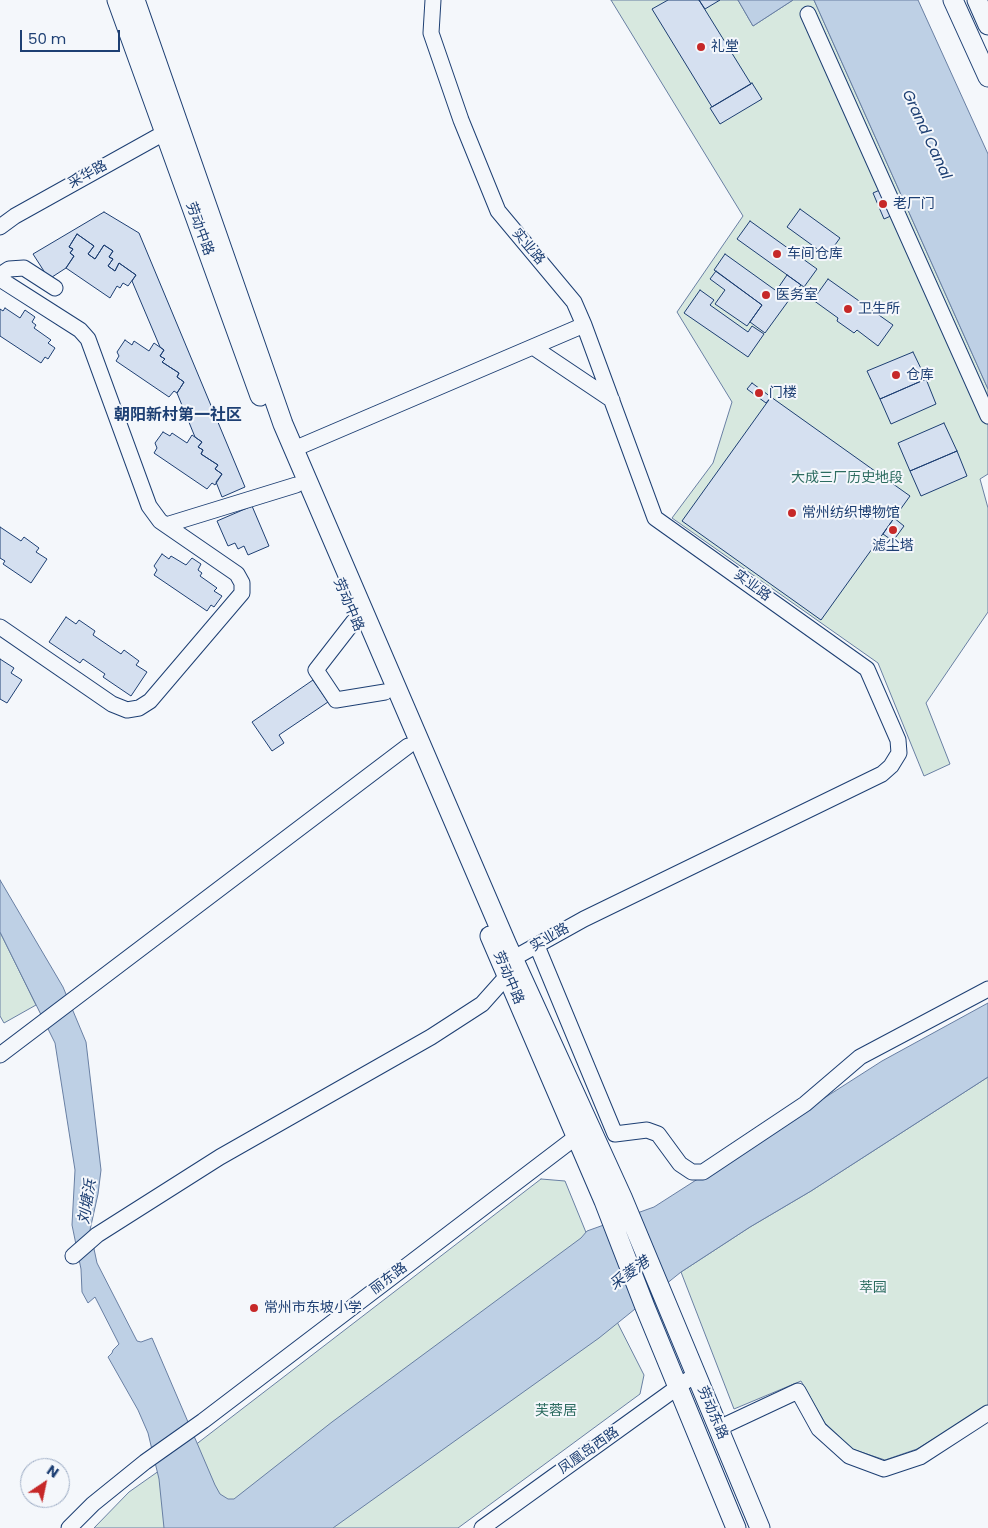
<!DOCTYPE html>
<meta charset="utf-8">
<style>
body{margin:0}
#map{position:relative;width:988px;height:1528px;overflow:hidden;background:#f4f7fb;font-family:Poppins,sans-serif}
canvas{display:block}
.north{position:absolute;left:20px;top:1458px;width:50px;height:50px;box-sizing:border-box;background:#f4f7fb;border:1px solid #9eadc5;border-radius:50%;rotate:34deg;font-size:14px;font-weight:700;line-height:20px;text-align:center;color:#1d3f73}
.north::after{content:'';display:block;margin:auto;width:18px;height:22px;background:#c62828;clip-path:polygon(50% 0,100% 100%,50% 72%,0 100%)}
.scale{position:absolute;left:20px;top:30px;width:100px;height:22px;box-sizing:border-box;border:2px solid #1d3f73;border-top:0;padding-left:6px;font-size:15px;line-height:18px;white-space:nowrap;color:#1d3f73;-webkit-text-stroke:4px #f4f7fb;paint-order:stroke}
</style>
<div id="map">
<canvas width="988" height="1528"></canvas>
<div class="north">N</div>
<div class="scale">50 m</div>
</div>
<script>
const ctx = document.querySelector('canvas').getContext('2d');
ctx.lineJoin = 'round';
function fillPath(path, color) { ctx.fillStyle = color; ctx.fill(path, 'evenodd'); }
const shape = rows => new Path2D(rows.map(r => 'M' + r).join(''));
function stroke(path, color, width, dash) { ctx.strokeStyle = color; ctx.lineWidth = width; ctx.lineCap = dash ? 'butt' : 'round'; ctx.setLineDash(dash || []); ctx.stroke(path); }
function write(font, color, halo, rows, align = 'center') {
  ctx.font = font + ' Poppins,"Noto Sans SC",sans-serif'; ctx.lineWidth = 4; ctx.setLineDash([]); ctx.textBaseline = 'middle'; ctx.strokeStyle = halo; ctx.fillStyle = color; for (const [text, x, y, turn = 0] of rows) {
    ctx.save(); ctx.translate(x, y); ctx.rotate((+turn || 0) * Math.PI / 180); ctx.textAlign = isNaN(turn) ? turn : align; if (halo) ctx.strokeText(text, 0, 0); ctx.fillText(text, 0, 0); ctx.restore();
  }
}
const green = shape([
 [611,0,738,0,753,26,793,0,814,0,988,389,988,474,980,479,988,508,988,612,926,703,950,764,924,776,878,663,672,518,713,463,732,402,677,312,743,216,611,0],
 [0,932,36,1005,4,1023,0,1016,0,932],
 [988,1077,988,1406,917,1449,885,1460,852,1449,825,1423,801,1381,734,1409,681,1272,750,1227,811,1191,988,1077],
 [541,1179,565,1181,594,1252,217,1528,94,1528,129,1492,190,1449,541,1179],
 [611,1310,644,1375,640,1394,458,1528,316,1528,611,1310]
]);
const water = shape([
 [738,0,793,0,753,26,738,0],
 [814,0,918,0,988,154,988,389,814,0],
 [0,880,63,987,86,1042,101,1170,98,1194,90,1230,97,1263,137,1341,141,1342,152,1338,215,1485,220,1494,228,1499,234,1499,332,1422,581,1238,587,1231,654,1207,882,1061,988,1003,988,1077,811,1191,750,1227,681,1272,599,1338,333,1528,164,1528,159,1479,148,1433,138,1410,108,1357,112,1353,113,1350,119,1344,95,1297,88,1303,82,1292,81,1269,72,1225,75,1170,55,1043,0,932,0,880]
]);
const building = shape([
 [668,0,699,0,751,84,712,107,652,9,668,0],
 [699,0,720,0,705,9,699,0],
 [752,83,762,99,720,124,710,108,752,83],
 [882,189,893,215,884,219,873,193,882,189],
 [800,209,840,238,827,256,787,227,800,209],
 [104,212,139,233,245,487,222,497,216,482,222,474,215,469,218,465,201,454,203,450,198,447,202,442,195,437,177,393,184,382,177,377,179,373,162,362,165,359,160,356,164,350,160,347,132,281,136,275,119,263,115,271,108,266,113,259,109,257,113,251,104,245,95,259,88,254,94,246,77,234,69,247,73,249,70,253,74,256,66,268,49,279,33,254,104,212],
 [750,221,817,269,804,287,737,239,750,221],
 [77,234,94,246,88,254,95,259,104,245,113,251,109,257,113,259,108,266,115,271,119,263,136,275,128,286,123,283,120,288,117,286,110,298,66,268,74,256,70,253,73,249,69,247,77,234],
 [725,254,789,300,765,333,750,322,762,305,714,270,725,254],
 [716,271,762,305,747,326,715,304,725,290,710,279,716,271],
 [787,275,801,285,789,300,776,291,787,275],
 [828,279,893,325,878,346,857,330,854,333,837,321,838,318,813,300,828,279],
 [700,290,714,300,710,305,748,332,752,326,764,334,748,357,684,313,700,290],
 [5,308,20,318,25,310,35,317,32,322,36,325,34,328,51,340,48,343,55,348,48,359,45,357,41,363,0,336,0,309,3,311,5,308],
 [125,340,132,345,134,341,149,351,154,343,164,350,160,356,165,359,162,362,179,373,177,377,184,382,177,393,174,391,169,397,116,361,119,356,117,352,125,340],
 [913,352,926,379,880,399,867,371,913,352],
 [926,379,936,404,891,424,880,399,926,379],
 [752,383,771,397,766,403,747,389,752,383],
 [771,397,910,496,821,620,682,521,771,397],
 [944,423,957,451,910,471,898,443,944,423],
 [163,432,170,436,172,433,187,443,192,435,202,442,198,447,203,450,201,454,218,465,215,469,222,474,215,485,212,483,207,489,154,453,157,448,155,443,163,432],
 [957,451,967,476,921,496,910,471,957,451],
 [252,506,269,546,248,555,244,546,238,549,235,543,228,546,217,521,252,506],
 [894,518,904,526,893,541,883,534,894,518],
 [0,527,21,541,24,537,39,548,36,552,47,559,31,583,3,564,5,561,0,558,0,527],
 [162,554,169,559,171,556,186,565,192,558,201,564,198,570,202,573,200,576,217,588,214,591,222,596,214,607,211,605,207,611,154,575,157,570,154,566,162,554],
 [66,617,76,624,79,620,95,631,93,635,121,654,124,650,139,661,136,665,147,672,131,696,103,677,105,674,83,659,80,663,49,642,66,617],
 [0,659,14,668,11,673,22,680,7,703,0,699,0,659],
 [313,680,328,702,279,735,284,743,272,751,252,722,313,680]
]);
const minor = shape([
 [808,14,988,416],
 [0,227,15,216,164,133,175,129],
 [0,275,9,269,24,268,55,288],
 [0,279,80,330,88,339,149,506,160,521,237,574,242,583,242,593,150,701,139,708,127,710,112,704,0,627],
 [533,347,612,400],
 [294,449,584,325],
 [166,525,296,485],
 [354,621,316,670,336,700,385,692],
 [537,946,615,1134,647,1130,658,1134,680,1164,692,1172,703,1172,805,1104,860,1057,988,989],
 [0,1055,408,746],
 [73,1256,97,1235,220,1157,431,1037,482,1004,507,976,514,958,584,919,882,774,891,766,899,753,898,740,867,669,655,518,584,325,574,302,498,211,461,120,431,33,433,0],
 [719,1428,798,1391,819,1429,849,1456,884,1469,920,1457,988,1413],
 [69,1528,93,1504,145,1462,203,1421,576,1137],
 [482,1528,696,1374]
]);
const major = shape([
 [117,0,260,396],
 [135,0,283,424,507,945,622,1197,760,1528],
 [953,0,988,77],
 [977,0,988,25],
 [490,936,604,1201,645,1307,736,1528]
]);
const markers = [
 [701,47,5,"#c62828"],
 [883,204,5,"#c62828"],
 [777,254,5,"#c62828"],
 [766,295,5,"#c62828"],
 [848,309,5,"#c62828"],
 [896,375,5,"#c62828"],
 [759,393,5,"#c62828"],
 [792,513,5,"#c62828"],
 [893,530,5,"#c62828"],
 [254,1308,5,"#c62828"]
];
const poiNames = [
 ["礼堂",711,47],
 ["老厂门",893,204],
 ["车间仓库",787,254],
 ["医务室",776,295],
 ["卫生所",858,309],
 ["仓库",906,375],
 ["门楼",769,393],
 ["常州纺织博物馆",802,513],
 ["滤尘塔",893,546,"center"],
 ["常州市东坡小学",264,1308]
];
const streetNames = [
 ["采华路",88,175,-29],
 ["劳动中路",199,229,70],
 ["实业路",528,247,50],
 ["实业路",752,586,36],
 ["劳动中路",348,605,67],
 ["实业路",550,938,-30],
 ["劳动中路",508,978,67],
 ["丽东路",389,1279,-37],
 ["劳动东路",712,1413,67],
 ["凤凰岛西路",589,1451,-35]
];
const parkNames = [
 ["大成三厂历史地段",847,478],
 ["萃园",873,1288],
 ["芙蓉居",556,1411]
];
const waterNames = [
 ["Grand Canal",926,135,65],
 ["刘塘浜",88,1202,-81],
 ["采菱港",630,1274,-36]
];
const quarterNames = [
 ["朝阳新村第一社区",178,416]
];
fillPath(green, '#d7e8df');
stroke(green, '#687fa3', 1);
fillPath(water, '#bed0e5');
stroke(water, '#687fa3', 1);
fillPath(building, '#d5e0f0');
stroke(building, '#1d3f73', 1);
stroke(minor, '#1d3f73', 17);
stroke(major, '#1d3f73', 21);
stroke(minor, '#f4f7fb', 15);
stroke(major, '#f4f7fb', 19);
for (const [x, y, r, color] of markers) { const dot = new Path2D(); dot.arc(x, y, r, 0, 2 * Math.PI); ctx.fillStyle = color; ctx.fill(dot); stroke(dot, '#f4f7fb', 2); }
write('14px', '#1d3f73', '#f4f7fb', poiNames, 'left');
write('14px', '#1d3f73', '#f4f7fb', streetNames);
write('14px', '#2c6c60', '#f4f7fb', parkNames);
write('italic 15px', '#1d3f73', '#f4f7fb', waterNames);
write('bold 16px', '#1d3f73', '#f4f7fb', quarterNames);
</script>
